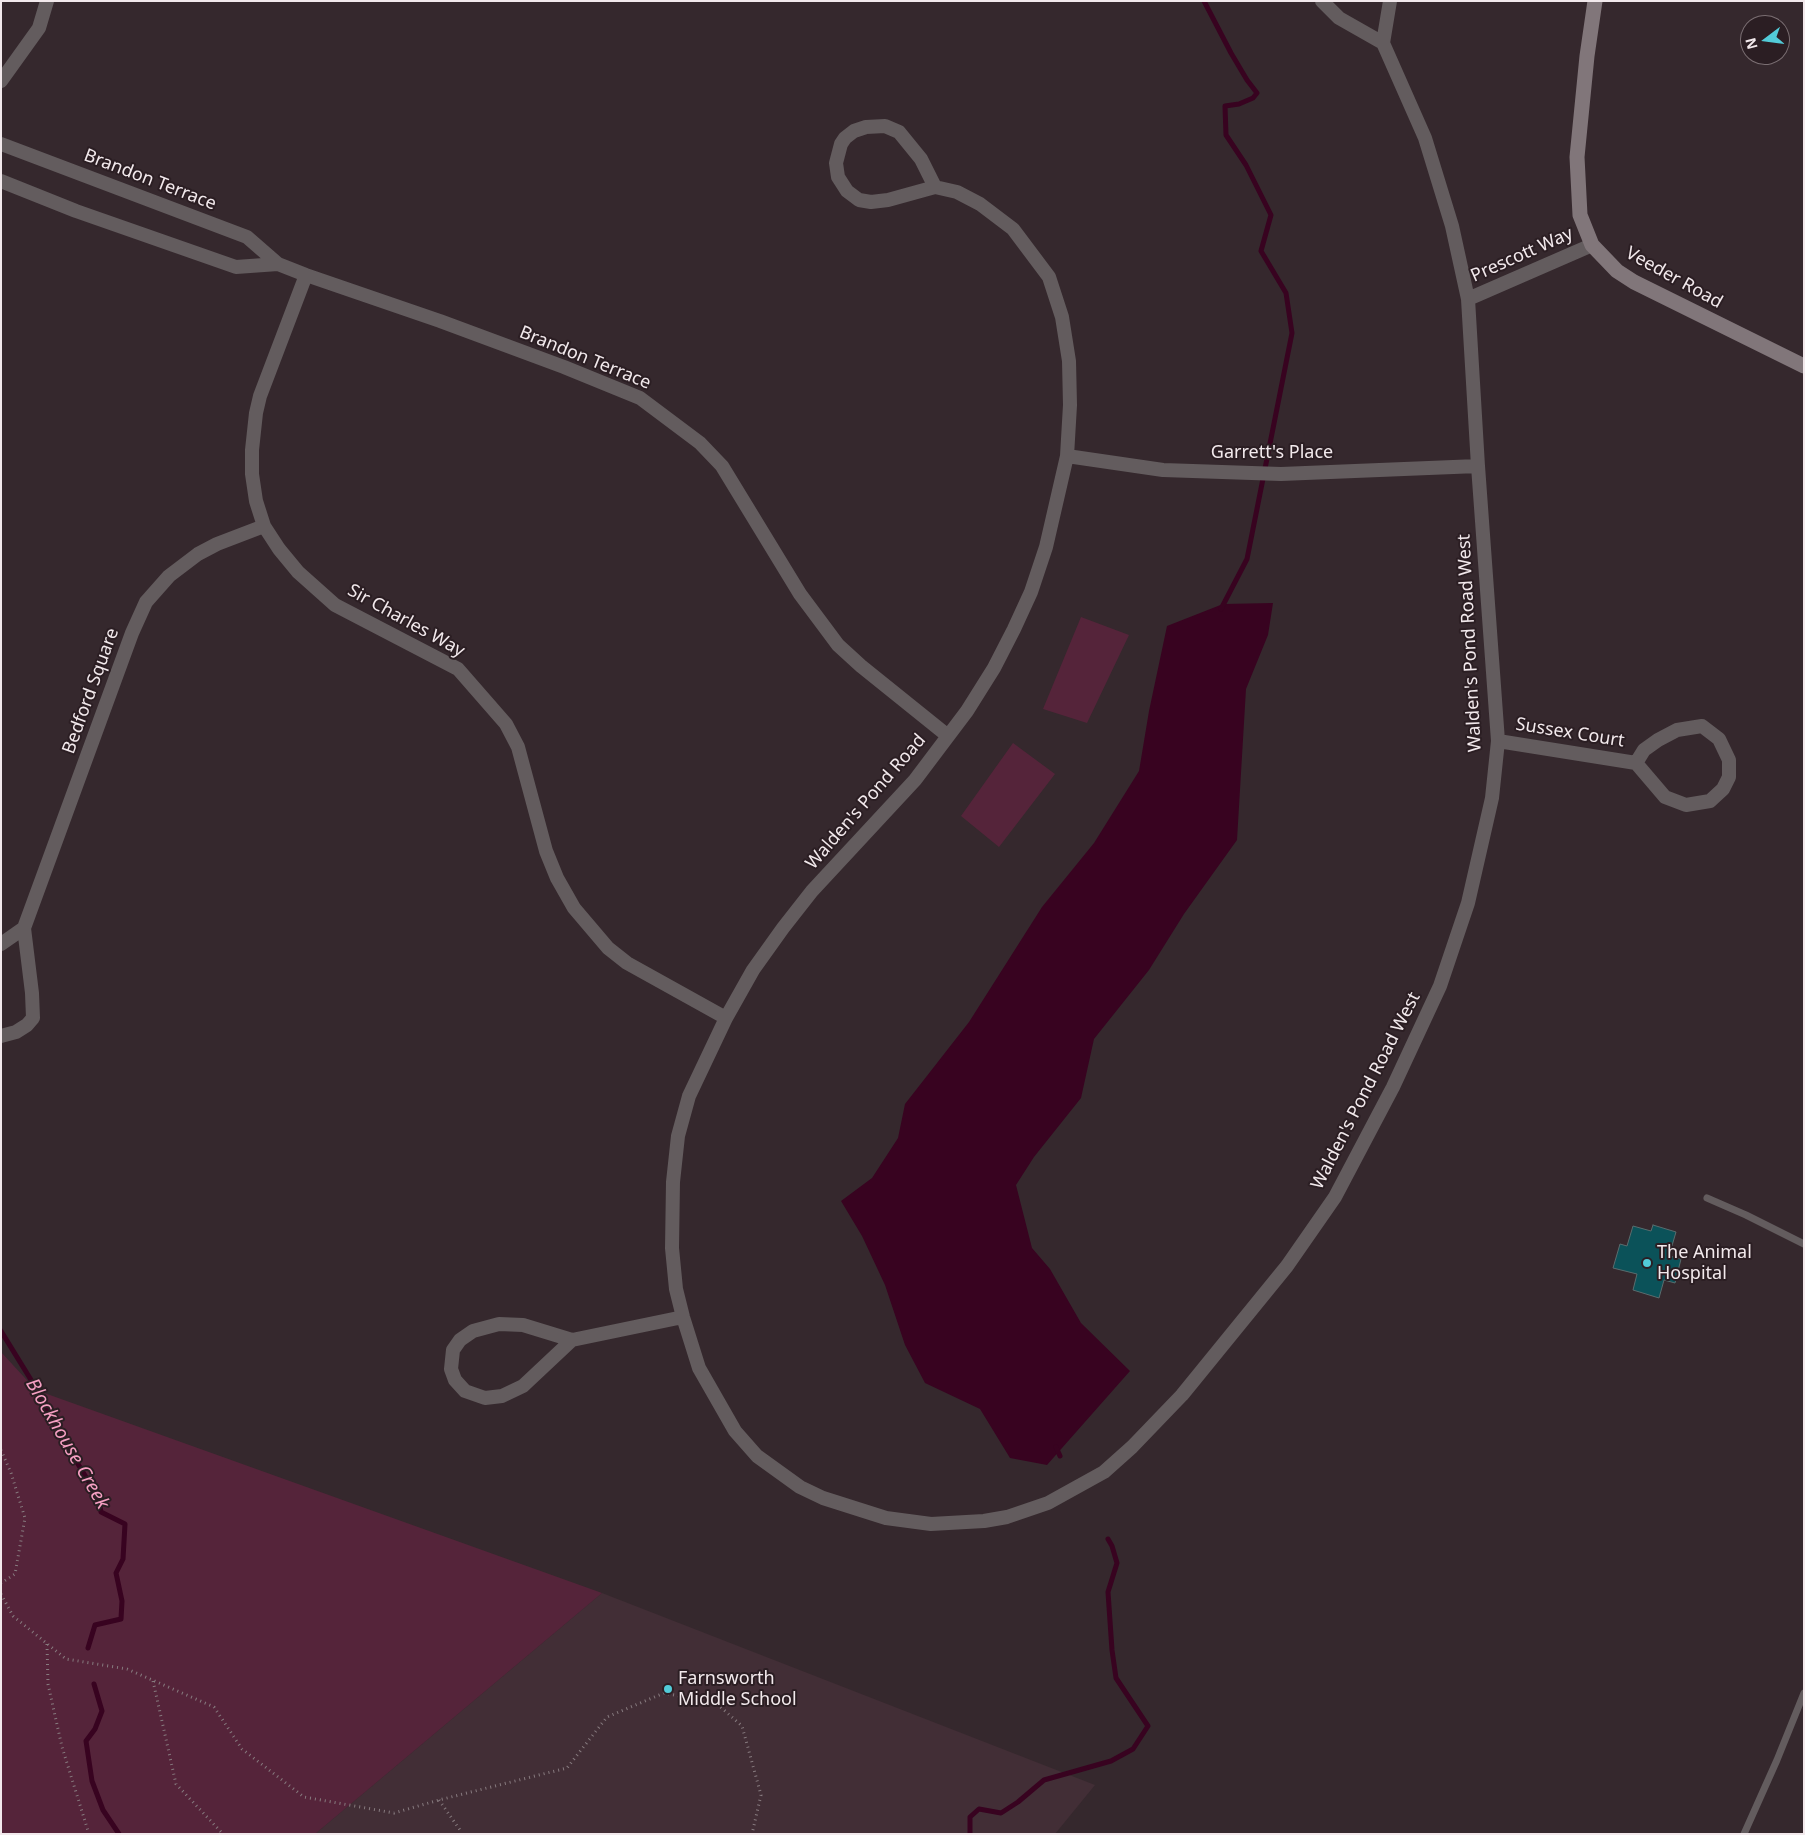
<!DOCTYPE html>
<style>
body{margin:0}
#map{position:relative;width:1805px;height:1835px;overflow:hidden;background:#35282d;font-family:"Noto Sans",sans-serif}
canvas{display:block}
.frame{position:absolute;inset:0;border:2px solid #f2e9ec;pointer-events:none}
.north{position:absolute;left:1740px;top:15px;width:50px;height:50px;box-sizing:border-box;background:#2b1e23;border:1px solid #7b6f73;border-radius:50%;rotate:255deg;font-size:14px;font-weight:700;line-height:20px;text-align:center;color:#f2e9ec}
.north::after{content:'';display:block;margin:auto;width:18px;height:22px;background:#52cbd8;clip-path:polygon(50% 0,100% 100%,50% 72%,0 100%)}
</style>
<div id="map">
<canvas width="1805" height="1835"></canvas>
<div class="frame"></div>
<div class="north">N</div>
</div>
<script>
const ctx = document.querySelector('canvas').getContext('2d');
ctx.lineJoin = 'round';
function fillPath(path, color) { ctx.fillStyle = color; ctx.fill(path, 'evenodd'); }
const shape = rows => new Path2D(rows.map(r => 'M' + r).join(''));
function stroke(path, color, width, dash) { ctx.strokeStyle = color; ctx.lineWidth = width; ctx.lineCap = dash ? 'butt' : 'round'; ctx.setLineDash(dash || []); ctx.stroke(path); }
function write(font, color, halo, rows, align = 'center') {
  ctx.font = font + ' "Noto Sans",sans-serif'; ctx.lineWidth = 4; ctx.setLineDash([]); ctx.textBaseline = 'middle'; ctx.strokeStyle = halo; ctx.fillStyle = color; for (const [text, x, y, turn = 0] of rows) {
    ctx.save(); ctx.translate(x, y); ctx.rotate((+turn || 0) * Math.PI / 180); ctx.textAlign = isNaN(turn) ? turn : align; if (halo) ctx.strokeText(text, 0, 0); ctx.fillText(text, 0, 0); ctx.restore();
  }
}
const built = shape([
 [602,1593,1095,1785,1055,1834,315,1834]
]);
const green = shape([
 [1081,617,1129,635,1087,723,1043,709],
 [1013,743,1055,774,999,847,961,816],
 [1,1352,36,1390,602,1593,315,1834,1,1834]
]);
const water = shape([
 [1273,603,1268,635,1246,689,1237,840,1184,914,1149,970,1094,1039,1081,1098,1034,1157,1016,1185,1032,1248,1050,1269,1081,1323,1130,1371,1047,1465,1010,1458,980,1409,925,1383,905,1345,885,1285,862,1236,841,1201,872,1178,898,1138,905,1104,969,1022,1042,907,1094,843,1139,771,1149,711,1167,626,1223,604]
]);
const stream = shape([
 [1204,1,1231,53,1247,80,1257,93,1253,98,1239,104,1225,106,1226,135,1246,165,1271,215,1261,251,1286,293,1292,333,1247,559,1221,609],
 [1,1331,36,1388,61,1436,98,1497,101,1512,125,1524,123,1559,116,1573,122,1601,121,1619,95,1625,88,1648],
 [1056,1447,1060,1456],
 [94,1684,102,1711,95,1729,86,1741,92,1781,103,1810,119,1834],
 [970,1834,970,1817,979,1809,1001,1813,1018,1802,1044,1780,1111,1761,1133,1749,1148,1726,1116,1678,1112,1650,1108,1592,1117,1563,1112,1546,1108,1539]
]);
const building = shape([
 [1653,1225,1676,1232,1669,1256,1681,1259,1675,1283,1664,1280,1659,1298,1633,1290,1637,1274,1613,1268,1620,1244,1627,1246,1633,1226,1651,1231,1653,1225]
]);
const path = shape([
 [1,1450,11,1473,25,1518,15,1574,1,1583],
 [1,1594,13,1616,66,1659,127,1669,214,1707,242,1749,304,1797,394,1813,439,1800,567,1768,607,1717,664,1693,716,1703,742,1726,761,1795,752,1834],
 [47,1644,48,1684,62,1747,89,1834],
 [153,1681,176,1784,223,1834],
 [439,1800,460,1830,460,1834]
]);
const lane = shape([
 [1707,1198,1746,1215,1804,1244],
 [1744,1834,1777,1760,1804,1693]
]);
const street = shape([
 [1322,1,1339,18,1383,43,1390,1],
 [1,81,39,28,47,1],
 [885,126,899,132,921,159,935,187,888,200,871,202,859,200,847,191,838,177,836,163,841,144,845,138,854,131,866,127,885,126],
 [1,144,247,237,278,264,306,275,440,321,564,367,640,398,700,443,722,466,800,594,838,645,861,666,948,736],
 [1,181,76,211,236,267,278,264],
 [935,187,957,192,980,204,1013,229,1049,277,1062,317,1069,361,1070,405,1067,456,1046,547,1031,592,1014,629,994,668,967,711,915,780,812,891,783,928,753,970,726,1018,689,1096,678,1136,673,1182,672,1248,676,1289,683,1317,699,1368,735,1431,757,1456,800,1487,823,1498,886,1518,931,1524,984,1521,1007,1517,1048,1503,1104,1472,1132,1447,1182,1395,1287,1266,1335,1197,1393,1087,1440,986,1468,903,1492,798,1498,741,1478,466,1468,299,1452,226,1425,138,1383,43],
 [306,275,260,396,256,413,252,450,252,474,256,501,264,526,279,549,298,572,335,605,458,669,506,724,518,747,546,851,557,878,574,908,608,948,627,963,726,1018],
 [1468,299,1592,245],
 [1067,456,1163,470,1281,474,1478,466],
 [1498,741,1636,763,1665,797,1686,805,1710,801,1723,789,1729,777,1729,760,1719,739,1702,726,1677,730,1658,740,1644,750,1636,763],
 [24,928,132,633,146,602,169,576,198,554,217,544,264,526],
 [1,944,24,928,32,993,33,1018,27,1025,16,1032,1,1036],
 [499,1324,523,1325,572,1340,523,1386,502,1396,485,1398,465,1391,455,1380,451,1369,453,1350,460,1340,473,1331,499,1324],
 [572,1340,683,1317]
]);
const secondary = shape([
 [1595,1,1587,56,1577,157,1580,215,1592,245,1617,271,1634,282,1804,366]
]);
const markers = [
 [1647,1263,5,"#52cbd8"],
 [668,1689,5,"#52cbd8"]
];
const streetNames = [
 ["Brandon Terrace",150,180,21],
 ["Prescott Way",1522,255,-24],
 ["Veeder Road",1674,278,29],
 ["Brandon Terrace",585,358,22],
 ["Garrett's Place",1272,453],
 ["Sir Charles Way",406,621,29],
 ["Walden's Pond Road West",1470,643,-93],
 ["Bedford Square",91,691,-70],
 ["Sussex Court",1570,733,9],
 ["Walden's Pond Road",866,802,-49],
 ["Walden's Pond Road West",1366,1091,-63]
];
const poiNames = [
 ["The Animal",1657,1253],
 ["Hospital",1657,1274],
 ["Farnsworth",678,1679],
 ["Middle School",678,1700]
];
const waterNames = [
 ["Blockhouse Creek",67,1444,60]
];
fillPath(built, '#422e36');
fillPath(green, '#55243a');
fillPath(water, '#380320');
stroke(stream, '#380320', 5);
fillPath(building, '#0b5259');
stroke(building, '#5a6c6e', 1);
stroke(path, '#877b7f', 3, [1, 4]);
stroke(lane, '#635c5e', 7);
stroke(street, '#635c5e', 14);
stroke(secondary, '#81767a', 15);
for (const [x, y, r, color] of markers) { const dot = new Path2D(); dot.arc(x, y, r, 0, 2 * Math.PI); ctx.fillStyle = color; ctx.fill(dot); stroke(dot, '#2b1e23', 2); }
write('18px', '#f2e9ec', '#2b1e23', streetNames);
write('18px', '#f2e9ec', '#2b1e23', poiNames, 'left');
write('italic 19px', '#f6a0c3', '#2b1e23', waterNames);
</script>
